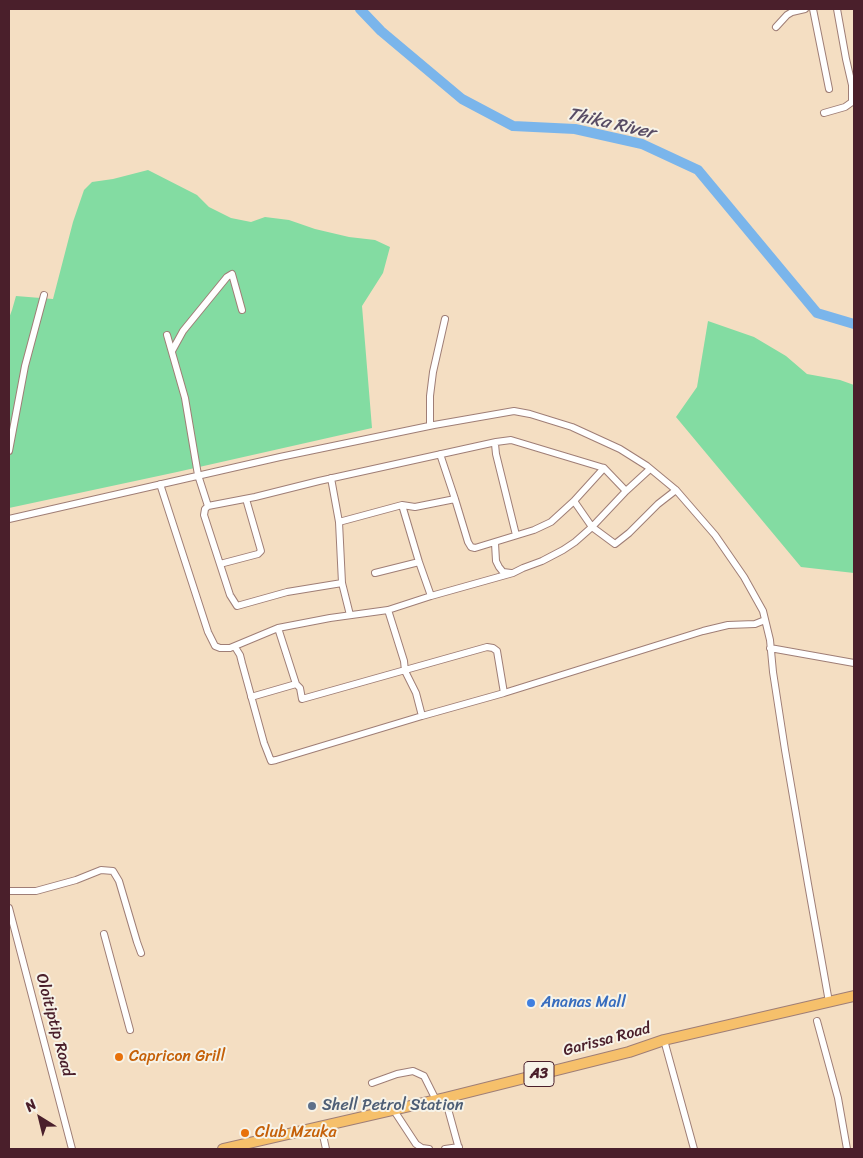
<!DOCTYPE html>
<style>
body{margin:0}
#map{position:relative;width:863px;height:1158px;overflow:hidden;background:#f4dec2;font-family:Sriracha,sans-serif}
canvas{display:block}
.frame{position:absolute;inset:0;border:10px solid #4a1f2b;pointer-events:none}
.north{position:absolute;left:15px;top:1093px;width:50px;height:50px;-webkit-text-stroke:4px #f7f3e8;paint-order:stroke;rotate:324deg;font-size:14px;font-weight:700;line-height:20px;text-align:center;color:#4a1f2b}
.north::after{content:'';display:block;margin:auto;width:18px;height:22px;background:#4a1f2b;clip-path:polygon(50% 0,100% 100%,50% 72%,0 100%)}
</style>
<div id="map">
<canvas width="863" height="1158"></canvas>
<div class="frame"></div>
<div class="north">N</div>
</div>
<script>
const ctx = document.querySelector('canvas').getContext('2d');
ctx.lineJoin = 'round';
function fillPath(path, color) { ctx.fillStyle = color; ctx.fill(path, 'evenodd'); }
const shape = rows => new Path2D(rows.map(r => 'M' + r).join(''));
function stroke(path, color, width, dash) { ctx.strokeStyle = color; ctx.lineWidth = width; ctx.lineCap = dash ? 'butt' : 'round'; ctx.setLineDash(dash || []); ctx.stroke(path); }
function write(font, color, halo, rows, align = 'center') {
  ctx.font = font + ' Sriracha,sans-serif'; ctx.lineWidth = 4; ctx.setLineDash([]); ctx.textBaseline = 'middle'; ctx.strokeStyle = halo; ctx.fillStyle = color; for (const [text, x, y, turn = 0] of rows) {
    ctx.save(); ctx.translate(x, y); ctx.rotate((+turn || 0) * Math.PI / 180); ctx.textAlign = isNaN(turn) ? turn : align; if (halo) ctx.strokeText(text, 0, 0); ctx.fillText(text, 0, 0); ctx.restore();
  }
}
const green = shape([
 [148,170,197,195,209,207,231,218,251,222,265,217,289,220,315,229,349,237,375,240,390,247,383,273,362,306,372,428,177,472,9,508,9,318,12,310,16,296,53,299,73,222,84,190,92,182,113,179],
 [708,321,754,337,786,356,807,374,840,380,854,385,854,573,801,567,676,417,697,387]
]);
const river = shape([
 [360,9,381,31,462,99,513,126,575,129,642,144,698,170,817,313,854,324]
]);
const minor = shape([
 [813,9,829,89],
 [776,27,787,15,792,12,805,9],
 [824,113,845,107,852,102,852,85,846,59,837,9],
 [167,335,185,398,198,475,208,506,205,509,204,515,230,595,237,606,287,592,342,583,339,522,331,478],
 [172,351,183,331,227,277,232,274,242,310],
 [430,425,430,396,433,372,445,319],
 [9,451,25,366,44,295],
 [440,454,455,499],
 [160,484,208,632,215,646,220,648,230,648,278,628,330,618,388,610,431,596,513,573,523,568,542,561,563,550,575,542,592,527,626,491,650,469],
 [574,501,592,527,615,544,629,533,658,504,676,490],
 [402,505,419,562,431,596],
 [208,506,255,497,319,481,496,442],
 [9,519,280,457,434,425,514,411,530,414,572,427,620,449,647,466,676,490,715,535,744,577,763,611,770,640,773,672,785,750,808,884,829,1002],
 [339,522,402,505,415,507,455,499,468,542,471,547,475,548,534,530,551,522,574,501,604,468],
 [516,535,496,454,495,444,496,442,511,440,604,468,626,491],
 [495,543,496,561,499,567,503,572,511,573],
 [220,564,258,554,261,551,246,499],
 [375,573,419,562],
 [342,583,350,615],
 [278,628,296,684,300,688,302,699,487,647,493,648,497,651,504,693],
 [235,647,240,655,242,663,264,743,271,761,276,760,422,716,416,693,405,671,404,661,388,610],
 [770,648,854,663],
 [251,697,296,684],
 [422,716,504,693,703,631,728,625,755,624,765,620],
 [9,891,36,891,76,880,101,870,113,871,119,881,137,942,141,953],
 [9,908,72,1149],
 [104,934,130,1030],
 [817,1021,838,1098,847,1149],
 [664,1040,694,1149],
 [372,1083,397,1074,413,1071,424,1076,436,1100],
 [445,1098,459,1149],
 [393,1109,416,1144,422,1148,429,1149],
 [321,1126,326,1149],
 [445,1149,459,1147]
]);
const trunk = shape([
 [223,1149,445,1098,629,1052,664,1040,854,996]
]);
const markers = [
 [531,1003,5,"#3f7fe0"],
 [119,1057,5,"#e8710a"],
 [312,1106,5,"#5c6f8a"],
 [245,1133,5,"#e8710a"]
];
const shields = [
 [539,1074,30]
];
const shieldNames = [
 ["A3",539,1074]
];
const shopNames = [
 ["Ananas Mall",541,1003]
];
const streetNames = [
 ["Oloitiptip Road",54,1025,75],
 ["Garissa Road",607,1040,-15]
];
const foodNames = [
 ["Capricon Grill",129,1057],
 ["Club Mzuka",255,1133]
];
const serviceNames = [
 ["Shell Petrol Station",322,1106]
];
const waterNames = [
 ["Thika River",611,124,13]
];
fillPath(green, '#83dca2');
stroke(river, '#7ab5eb', 10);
stroke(minor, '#9f7e76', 8);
stroke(trunk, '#9f7e76', 12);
stroke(minor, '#fff', 6);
stroke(trunk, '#f6c06b', 10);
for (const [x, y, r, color] of markers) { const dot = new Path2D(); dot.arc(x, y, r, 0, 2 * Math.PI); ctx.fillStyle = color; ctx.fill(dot); stroke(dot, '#f7f3e8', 2); }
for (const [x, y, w] of shields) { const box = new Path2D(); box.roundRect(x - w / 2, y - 12.5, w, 25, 4); ctx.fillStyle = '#f7f3e8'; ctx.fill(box); stroke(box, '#4a1f2b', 1); }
write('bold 15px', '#4a1f2b', null, shieldNames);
write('16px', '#366cbe', '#f7f3e8', shopNames, 'left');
write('16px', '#4a1f2b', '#f7f3e8', streetNames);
write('16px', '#c56008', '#f7f3e8', foodNames, 'left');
write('16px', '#4e5e75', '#f7f3e8', serviceNames, 'left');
write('italic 18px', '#584c65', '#f7f3e8', waterNames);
</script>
